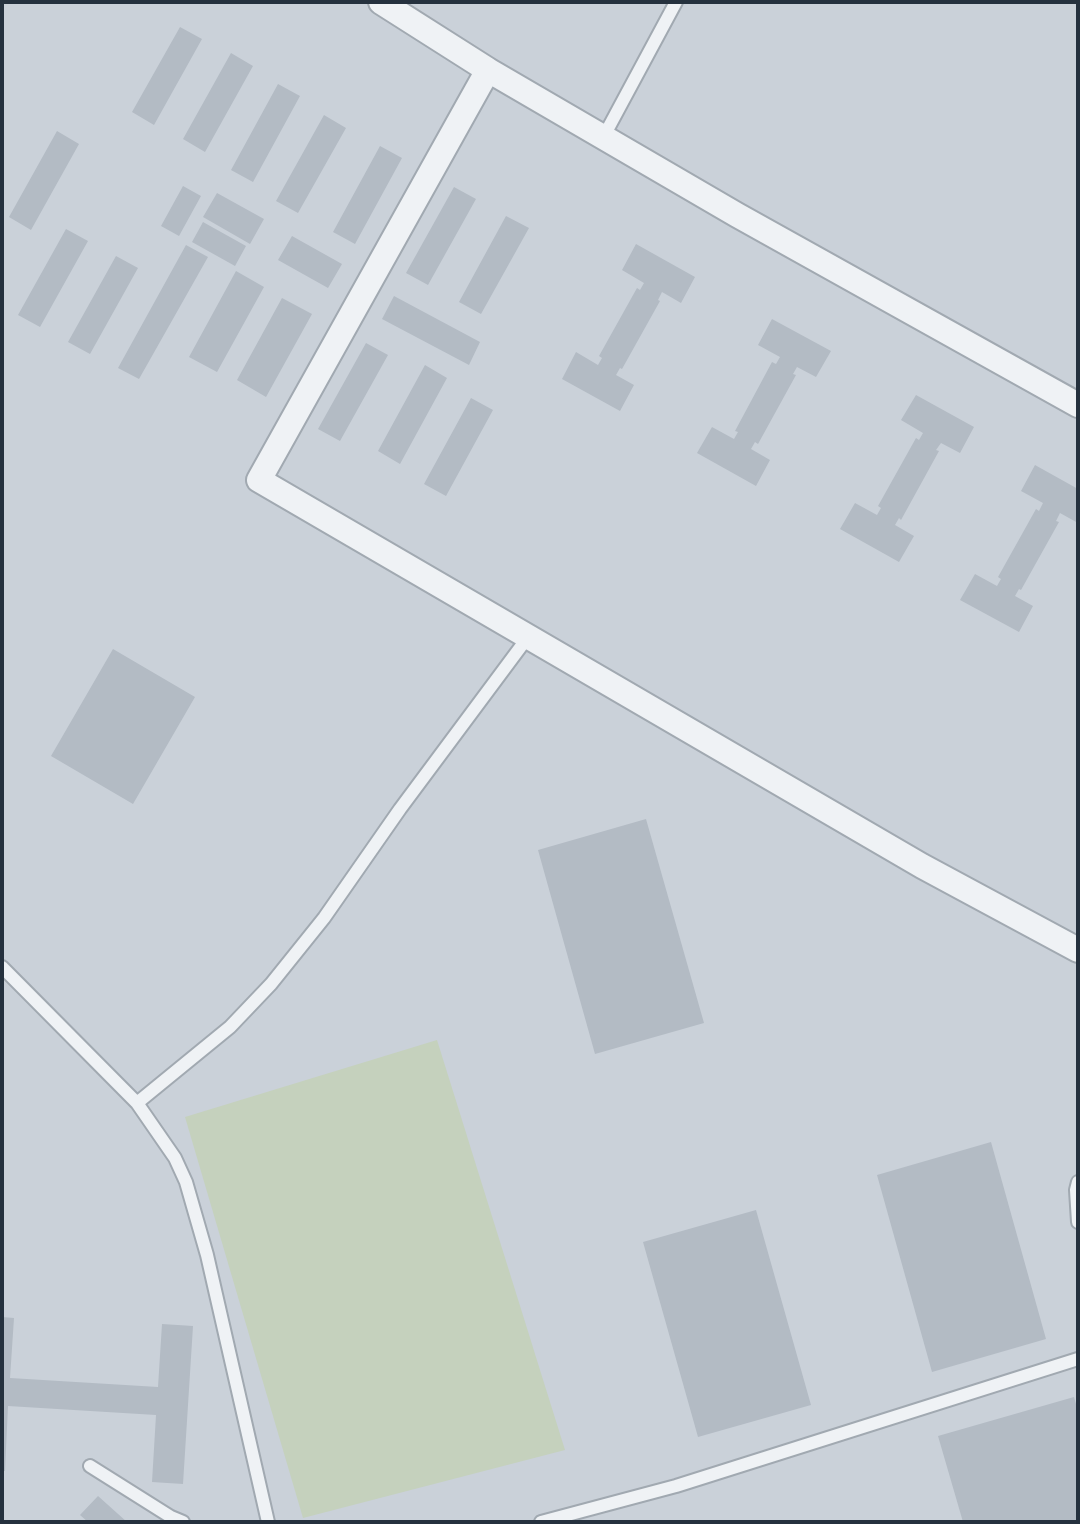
<!DOCTYPE html>
<style>
body{margin:0}
#map{position:relative;width:1080px;height:1524px;overflow:hidden;background:#dce2e7;font-family:Inter,sans-serif}
canvas{display:block}
.frame{position:absolute;inset:0;border:4px solid #25313e;pointer-events:none}
</style>
<div id="map">
<canvas width="1080" height="1524"></canvas>
<div class="frame"></div>
</div>
<script>
const ctx = document.querySelector('canvas').getContext('2d');
ctx.lineJoin = 'round';
function fillPath(path, color) { ctx.fillStyle = color; ctx.fill(path, 'evenodd'); }
const shape = rows => new Path2D(rows.map(r => 'M' + r).join(''));
function stroke(path, color, width, dash) { ctx.strokeStyle = color; ctx.lineWidth = width; ctx.lineCap = dash ? 'butt' : 'round'; ctx.setLineDash(dash || []); ctx.stroke(path); }
const built = shape([
 [2,2,1078,2,1078,1522,2,1522]
]);
const green = shape([
 [437,1040,565,1450,303,1518,185,1117]
]);
const building = shape([
 [180,27,202,39,154,125,132,112],
 [231,53,253,66,205,152,183,139],
 [278,84,300,96,253,182,231,170],
 [324,115,346,128,298,213,276,201],
 [57,131,79,144,31,230,9,217],
 [380,146,402,158,355,244,333,232],
 [183,186,201,196,179,236,161,226],
 [454,187,476,199,428,285,406,273],
 [217,193,264,219,250,244,203,217],
 [506,216,529,228,481,314,459,302],
 [203,222,246,246,235,266,192,242],
 [66,229,88,241,40,327,18,315],
 [292,236,342,264,328,288,278,260],
 [636,244,695,277,681,303,662,292,658,300,660,301,622,369,620,368,616,375,634,385,620,411,562,379,576,352,598,365,602,358,599,356,637,288,640,290,644,283,622,270],
 [186,245,208,257,139,379,118,368],
 [116,256,138,268,90,354,68,342],
 [236,271,264,287,217,372,189,357],
 [394,296,480,342,469,365,382,319],
 [282,298,312,314,266,397,237,380],
 [772,319,831,351,816,377,797,367,793,374,796,375,758,444,755,442,751,449,770,460,756,486,697,453,712,427,734,439,738,432,735,431,772,362,776,364,780,357,758,345],
 [366,343,388,355,340,441,318,429],
 [425,365,447,378,400,464,378,451],
 [916,395,974,427,960,453,941,443,936,450,939,451,901,520,899,518,895,525,914,536,899,562,840,529,855,503,877,515,881,508,878,506,916,438,919,440,923,433,901,420],
 [471,398,493,410,446,496,424,484],
 [1035,465,1078,489,1078,523,1060,513,1056,521,1059,522,1021,590,1019,589,1015,596,1033,606,1019,632,960,600,975,574,997,586,1001,579,998,577,1036,509,1039,511,1043,503,1021,491],
 [113,649,195,697,133,804,51,756],
 [646,819,704,1023,595,1054,538,850],
 [991,1142,1046,1339,932,1372,877,1175],
 [756,1210,811,1405,698,1437,643,1242],
 [2,1317,14,1318,10,1378,158,1387,162,1324,193,1326,183,1484,152,1482,156,1415,8,1406,5,1471,2,1471],
 [1074,1397,1078,1411,1078,1522,963,1522,938,1436],
 [98,1496,127,1522,88,1522,80,1515]
]);
const lane = shape([
 [604,136,676,2],
 [2,967,137,1103,175,1158,186,1182,207,1255,268,1522],
 [137,1103,230,1027,271,984,324,918,400,809,528,637],
 [1078,1182,1076,1190,1078,1222],
 [90,1466,171,1517,183,1522],
 [541,1522,676,1486,1078,1359]
]);
const street = shape([
 [381,2,488,70,737,215,1078,405],
 [488,70,259,480,922,866,1078,950]
]);
fillPath(built, '#cad1d9');
fillPath(green, '#c5d1bd');
fillPath(building, '#b3bbc4');
stroke(lane, '#a1a9b1', 16);
stroke(street, '#a1a9b1', 28);
stroke(lane, '#eff2f5', 12);
stroke(street, '#eff2f5', 24);
</script>
